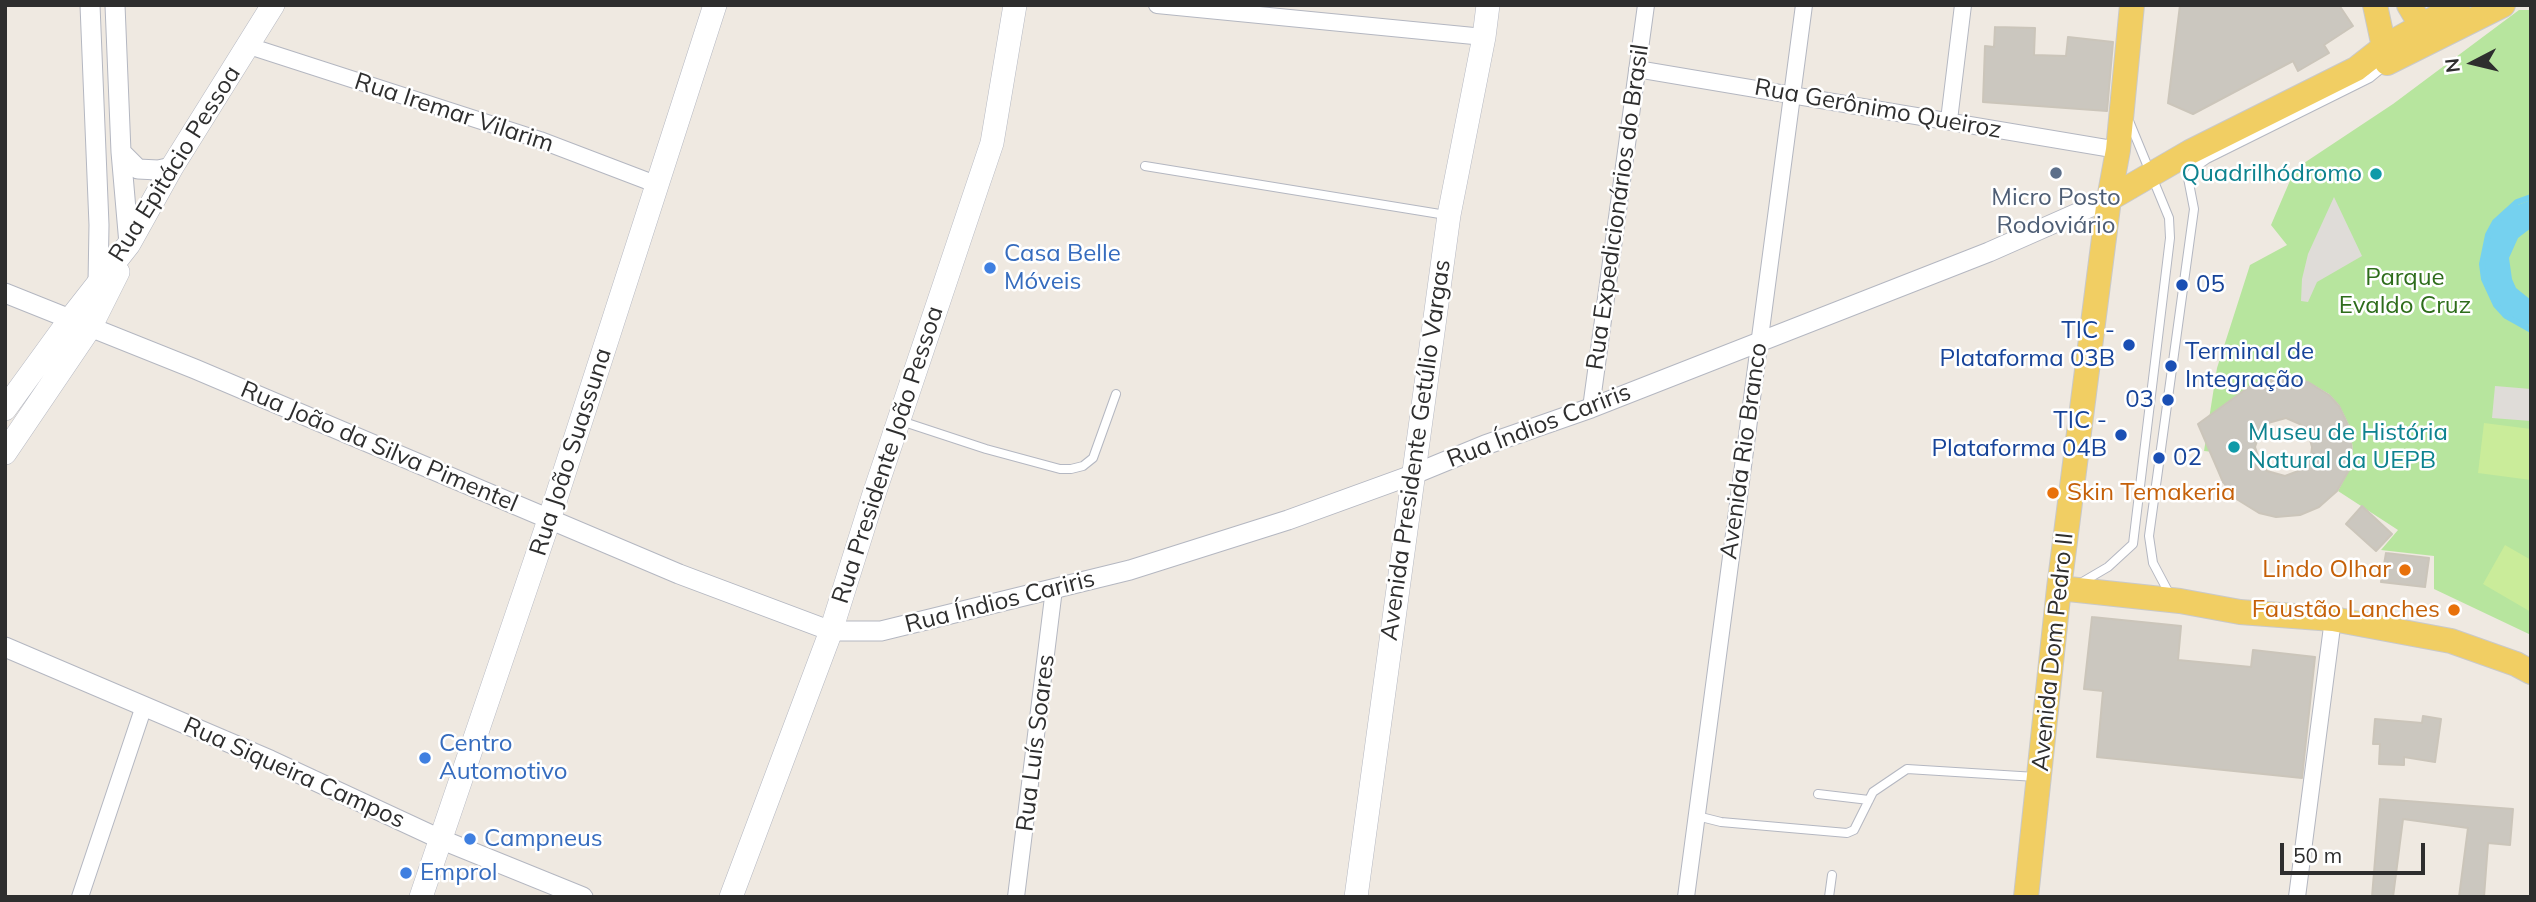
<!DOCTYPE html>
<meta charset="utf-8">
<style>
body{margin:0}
#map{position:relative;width:2536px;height:902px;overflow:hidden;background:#efe9e1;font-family:Mulish,sans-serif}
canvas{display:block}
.frame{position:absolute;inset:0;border:7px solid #2e2e2e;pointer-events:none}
.north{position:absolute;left:2438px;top:28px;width:70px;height:70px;-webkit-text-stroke:5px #fff;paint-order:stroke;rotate:263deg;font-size:19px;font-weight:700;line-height:28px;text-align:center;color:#2e2e2e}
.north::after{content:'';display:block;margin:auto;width:24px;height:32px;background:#2e2e2e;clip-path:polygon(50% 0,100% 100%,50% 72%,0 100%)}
.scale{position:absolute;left:2280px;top:843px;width:145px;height:32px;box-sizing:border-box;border:4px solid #2e2e2e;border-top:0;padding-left:9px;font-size:21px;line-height:24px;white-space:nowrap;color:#2e2e2e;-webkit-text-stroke:5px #fff;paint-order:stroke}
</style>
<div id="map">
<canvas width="2536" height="902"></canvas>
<div class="frame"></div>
<div class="north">N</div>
<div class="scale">50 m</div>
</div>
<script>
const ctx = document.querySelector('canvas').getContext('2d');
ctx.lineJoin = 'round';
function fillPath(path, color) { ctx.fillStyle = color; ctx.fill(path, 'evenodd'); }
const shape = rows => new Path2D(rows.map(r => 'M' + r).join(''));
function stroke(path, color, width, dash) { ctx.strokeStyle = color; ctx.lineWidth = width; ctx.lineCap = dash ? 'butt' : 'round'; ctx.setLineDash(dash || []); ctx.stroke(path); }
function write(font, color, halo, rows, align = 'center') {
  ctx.font = font + ' Mulish,sans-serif'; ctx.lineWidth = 5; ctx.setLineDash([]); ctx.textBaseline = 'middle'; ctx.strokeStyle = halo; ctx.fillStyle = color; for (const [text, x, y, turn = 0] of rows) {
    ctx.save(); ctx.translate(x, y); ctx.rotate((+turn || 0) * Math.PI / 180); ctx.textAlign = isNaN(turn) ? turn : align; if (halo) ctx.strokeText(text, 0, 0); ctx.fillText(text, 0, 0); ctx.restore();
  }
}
const green = shape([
 [2519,10,2531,10,2531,635,2434,589,2434,556,2381,550,2398,530,2338,491,2349,470,2353,451,2350,427,2339,405,2329,394,2308,382,2275,377,2252,384,2233,398,2219,419,2214,452,2204,451,2217,368,2250,265,2287,245,2271,225,2295,169,2393,104]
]);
const pitch = shape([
 [2484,423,2531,429,2531,480,2478,473],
 [2505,545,2531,560,2531,612,2483,584]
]);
const plaza = shape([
 [2334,197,2362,256,2317,282,2308,302,2301,301,2302,279,2308,254],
 [2495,386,2531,389,2531,421,2492,418]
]);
const water = shape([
 [2531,200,2531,228,2518,238,2509,258,2512,279,2516,288,2531,300,2531,326,2517,321,2499,307,2487,287,2483,264,2486,241,2498,221,2515,206]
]);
const stream = shape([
 [2531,197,2517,202,2495,222,2488,235,2482,264,2484,279,2496,305,2506,316,2531,330]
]);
const building = shape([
 [2180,5,2339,5,2353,26,2324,45,2329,53,2298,71,2293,61,2193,114,2168,103,2180,5],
 [1995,27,2035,28,2034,55,2066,56,2068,37,2113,42,2107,111,1983,102,1985,46,1994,47,1995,27],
 [2275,378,2308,382,2329,395,2339,406,2349,427,2352,451,2349,470,2337,491,2319,507,2300,515,2276,517,2259,513,2238,500,2223,482,2198,424,2253,384,2275,378],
 [2286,418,2302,425,2308,432,2312,447,2311,456,2301,470,2285,476,2267,471,2261,465,2255,447,2261,429,2268,423,2286,418],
 [2362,506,2392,534,2376,551,2346,524,2362,506],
 [2386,553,2429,558,2425,587,2381,582,2386,553],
 [2092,617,2181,626,2178,660,2251,667,2253,650,2315,657,2302,778,2097,757,2103,691,2084,689,2092,617],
 [2423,716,2441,719,2435,762,2404,757,2404,765,2379,764,2380,744,2373,744,2375,719,2422,723,2423,716],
 [2380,799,2513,809,2510,845,2488,843,2484,897,2459,897,2468,828,2403,819,2393,897,2372,897,2380,799]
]);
const service = shape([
 [1145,166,1446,215],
 [901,421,986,449,1060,469,1071,469,1083,466,1093,458,1116,394],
 [2079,584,2108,567,2133,544,2170,238,2169,218,2129,121],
 [2170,595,2153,563,2149,536,2194,209,2188,178,2197,166,2207,159,2370,78,2381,69,2383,63],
 [1818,794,1869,800],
 [1697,816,1721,822,1847,833,1854,830,1873,792,1907,769,2036,777],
 [1829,897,1832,875]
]);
const minor = shape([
 [1157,5,1484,37],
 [249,46,540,140,658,185],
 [1637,69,2118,150],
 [1949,120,1963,5],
 [1591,408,1646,5],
 [80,897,144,706],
 [1016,897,1054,589],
 [1686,897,1804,5],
 [2297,897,2333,619]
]);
const tertiary = shape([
 [90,5,99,225,98,283],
 [115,5,121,152,129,244],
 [121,152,138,169,158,170,172,167],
 [5,293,195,369,679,574,831,631,881,631,1130,570,1288,520,1412,475,1485,445,1591,408,1989,252,2109,199],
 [5,647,270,760,440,839,583,897]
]);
const secondary = shape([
 [5,409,71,318,129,244,172,167,273,5],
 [5,453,91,326,118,272],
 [421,897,549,520,715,5],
 [731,897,831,631,873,497,992,143,1015,5],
 [1356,897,1449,215,1484,37,1488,5]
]);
const primary = shape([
 [2375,5,2384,47],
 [2409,5,2421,25],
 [2387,63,2503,5],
 [2109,199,2190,152,2356,69,2384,47,2458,5],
 [2059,588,2180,601,2240,612,2333,619,2451,641,2516,664,2531,672],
 [2026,897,2059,588,2109,199,2118,150,2132,5]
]);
const markers = [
 [2056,173,7,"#5c6f8a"],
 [2376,174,7,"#0f9aa8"],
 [990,268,7,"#3f7fe0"],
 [2182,285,7,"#1a4fb4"],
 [2129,345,7,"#1a4fb4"],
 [2171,366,7,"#1a4fb4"],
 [2168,400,7,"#1a4fb4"],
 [2121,435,7,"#1a4fb4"],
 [2234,447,7,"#0f9aa8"],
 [2159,458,7,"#1a4fb4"],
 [2053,493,7,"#e8710a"],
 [2405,570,7,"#e8710a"],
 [2454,610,7,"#e8710a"],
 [425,758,7,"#3f7fe0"],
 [470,839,7,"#3f7fe0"],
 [406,873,7,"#3f7fe0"]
];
const streetNames = [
 ["Rua Gerônimo Queiroz",1878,109,10],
 ["Rua Iremar Vilarim",454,113,18],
 ["Rua Epitácio Pessoa",175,164,-58],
 ["Rua Expedicionários do Brasil",1618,207,-82],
 ["Rua Índios Cariris",1539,426,-21],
 ["Rua João da Silva Pimentel",379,447,23],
 ["Avenida Presidente Getúlio Vargas",1416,450,-82],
 ["Avenida Rio Branco",1744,451,-82],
 ["Rua João Suassuna",571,452,-72],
 ["Rua Presidente João Pessoa",888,455,-72],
 ["Rua Índios Cariris",1000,602,-14],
 ["Avenida Dom Pedro II",2053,652,-84],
 ["Rua Luís Soares",1036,743,-83],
 ["Rua Siqueira Campos",294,773,24]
];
const cultureNames = [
 ["Quadrilhódromo",2362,174],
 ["Museu de História",2248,433,"left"],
 ["Natural da UEPB",2248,461,"left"]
];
const serviceNames = [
 ["Micro Posto",2056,198],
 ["Rodoviário",2056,226]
];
const shopNames = [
 ["Casa Belle",1004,254],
 ["Móveis",1004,282],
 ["Centro",439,744],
 ["Automotivo",439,772],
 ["Campneus",484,839],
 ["Emprol",420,873]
];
const parkNames = [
 ["Parque",2405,278],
 ["Evaldo Cruz",2405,306]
];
const transitNames = [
 ["05",2196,285],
 ["TIC -",2115,331,"right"],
 ["Plataforma 03B",2115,359,"right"],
 ["Terminal de",2185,352],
 ["Integração",2185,380],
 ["03",2154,400,"right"],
 ["TIC -",2107,421,"right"],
 ["Plataforma 04B",2107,449,"right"],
 ["02",2173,458]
];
const foodNames = [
 ["Skin Temakeria",2067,493,"left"],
 ["Lindo Olhar",2391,570],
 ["Faustão Lanches",2440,610]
];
fillPath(green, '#b7e59e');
fillPath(pitch, '#caec9a');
fillPath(plaza, '#dfdcd8');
fillPath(water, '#75d1ef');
stroke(stream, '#75d1ef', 6);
fillPath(building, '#cbc7bf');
stroke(building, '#cbc5ba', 2);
stroke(service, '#b4b7c1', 10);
stroke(minor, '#b4b7c1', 18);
stroke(tertiary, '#b4b7c1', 21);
stroke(secondary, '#b4b7c1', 24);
stroke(primary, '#c9c9c9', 26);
stroke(service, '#fff', 8);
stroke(minor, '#fff', 16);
stroke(tertiary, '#fff', 19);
stroke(secondary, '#fff', 23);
stroke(primary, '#f1ce63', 24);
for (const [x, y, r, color] of markers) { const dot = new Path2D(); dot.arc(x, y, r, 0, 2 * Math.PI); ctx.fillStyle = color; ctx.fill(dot); stroke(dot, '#fff', 2.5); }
write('24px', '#2e2e2e', '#fff', streetNames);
write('24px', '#0d838f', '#fff', cultureNames, 'right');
write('24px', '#4e5e75', '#fff', serviceNames);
write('24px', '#366cbe', '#fff', shopNames, 'left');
write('24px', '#2e6d1b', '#fff', parkNames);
write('24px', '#164399', '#fff', transitNames, 'left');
write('24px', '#c56008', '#fff', foodNames, 'right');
</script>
